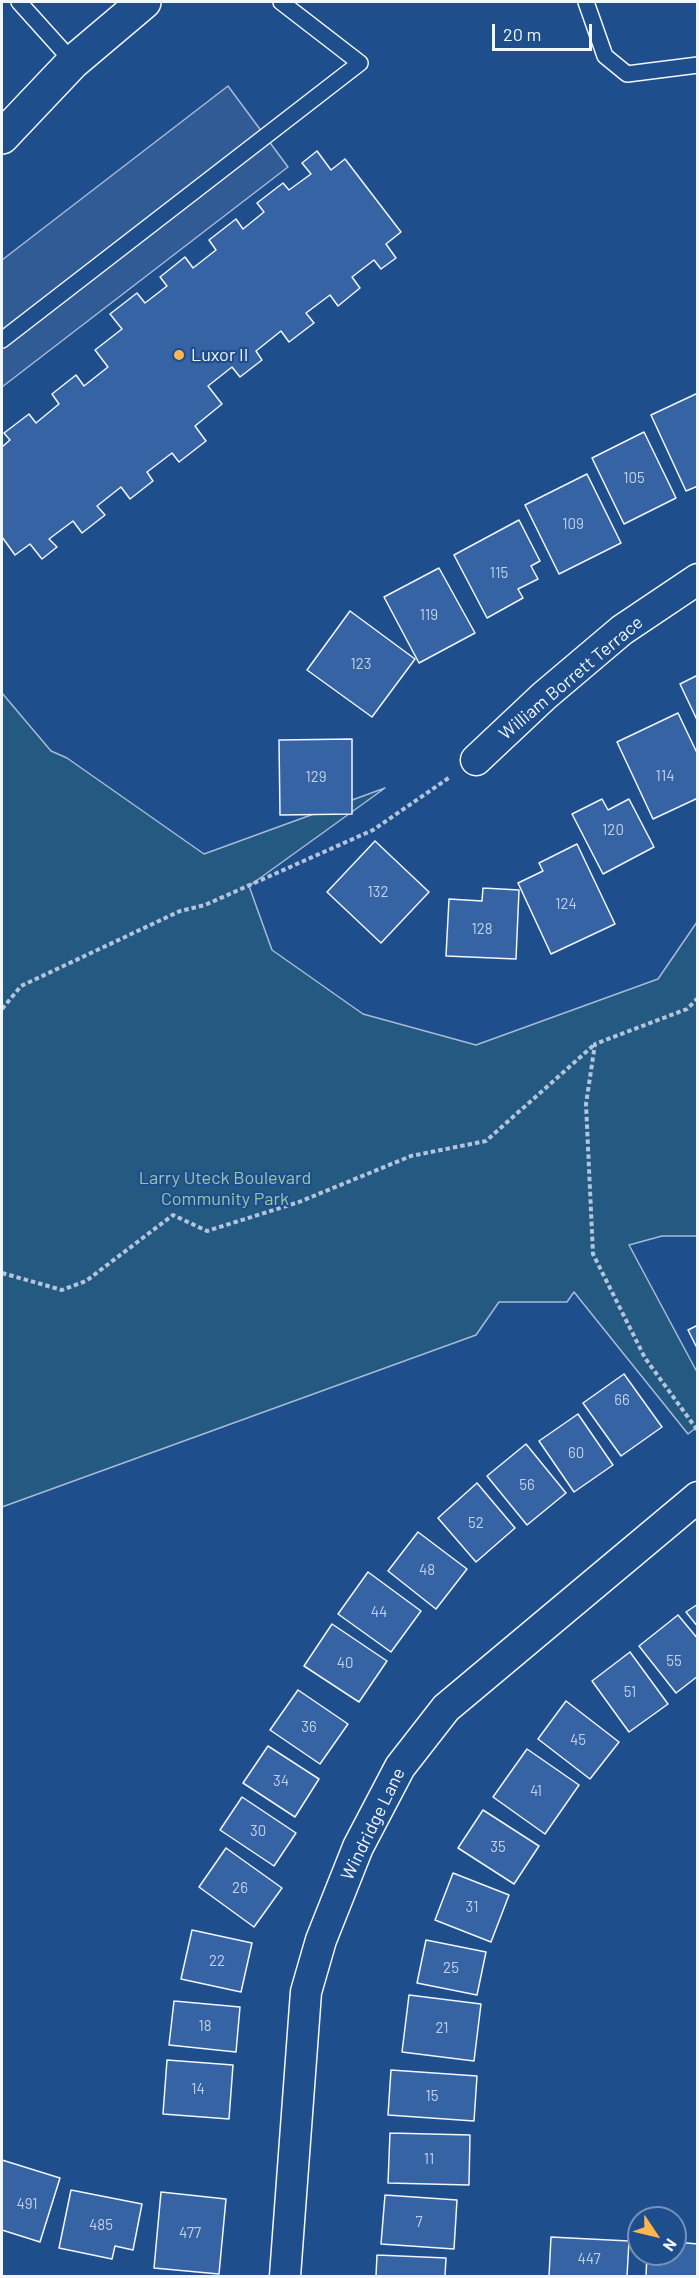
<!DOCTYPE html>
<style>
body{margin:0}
#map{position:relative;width:699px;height:2278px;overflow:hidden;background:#1f4e8c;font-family:Barlow,sans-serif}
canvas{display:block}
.frame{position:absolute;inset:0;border:3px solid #f2f6ff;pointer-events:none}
.north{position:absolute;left:627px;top:2206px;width:60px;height:60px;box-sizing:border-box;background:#1f4e8c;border:2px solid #7391ba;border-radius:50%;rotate:125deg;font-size:16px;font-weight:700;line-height:24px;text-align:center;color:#f2f6ff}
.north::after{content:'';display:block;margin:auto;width:21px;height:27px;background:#ffb74d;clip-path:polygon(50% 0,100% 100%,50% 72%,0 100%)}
.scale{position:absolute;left:492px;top:24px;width:100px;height:27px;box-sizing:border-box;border:3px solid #f2f6ff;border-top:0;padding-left:8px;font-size:18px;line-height:21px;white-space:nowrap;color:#f2f6ff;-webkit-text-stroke:4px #1f4e8c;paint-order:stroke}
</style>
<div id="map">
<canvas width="699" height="2278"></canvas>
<div class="frame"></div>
<div class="north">N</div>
<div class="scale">20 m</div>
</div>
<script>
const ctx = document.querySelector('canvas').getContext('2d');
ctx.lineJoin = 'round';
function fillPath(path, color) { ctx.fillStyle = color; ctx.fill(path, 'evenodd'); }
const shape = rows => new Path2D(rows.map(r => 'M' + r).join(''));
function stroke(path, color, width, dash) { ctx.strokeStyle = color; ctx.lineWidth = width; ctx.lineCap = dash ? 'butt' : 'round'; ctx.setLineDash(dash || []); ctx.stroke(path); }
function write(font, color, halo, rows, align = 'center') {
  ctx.font = font + ' Barlow,sans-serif'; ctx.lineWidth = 4.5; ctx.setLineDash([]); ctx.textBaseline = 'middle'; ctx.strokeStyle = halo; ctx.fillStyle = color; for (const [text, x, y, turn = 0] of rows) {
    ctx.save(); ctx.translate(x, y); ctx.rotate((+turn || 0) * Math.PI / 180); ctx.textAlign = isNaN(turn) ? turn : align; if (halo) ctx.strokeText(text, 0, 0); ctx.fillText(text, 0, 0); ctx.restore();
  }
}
const green = shape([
 [2,693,51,751,67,758,204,854,385,788,249,886,272,950,363,1014,476,1045,658,979,697,922,697,1236,662,1236,629,1245,697,1372,697,1427,688,1434,574,1292,567,1302,499,1302,476,1335,2,1507,2,693]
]);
const parking = shape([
 [228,86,288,167,2,387,2,260,228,86]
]);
const building = shape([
 [317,151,331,170,345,159,401,232,386,244,396,258,381,269,374,260,352,277,360,288,338,306,330,295,306,313,314,323,289,342,281,331,256,351,262,360,240,377,232,367,208,386,222,404,195,426,206,441,179,462,172,453,147,472,153,481,130,499,121,487,97,506,105,515,82,533,73,521,49,539,57,547,42,559,30,544,15,555,2,537,2,447,10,440,4,433,29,414,36,423,59,404,52,394,76,375,84,386,108,367,95,350,122,329,110,314,137,293,145,303,167,286,160,277,185,257,193,268,216,250,209,240,236,219,243,229,264,212,257,203,283,183,289,190,311,174,302,163,317,151],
 [698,393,698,486,686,491,651,415,698,393],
 [644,432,676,498,624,524,592,458,644,432],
 [587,474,621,543,559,574,525,505,587,474],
 [519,520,540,561,531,566,538,579,518,589,523,598,487,618,454,555,519,520],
 [439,568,475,633,419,663,384,597,439,568],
 [350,611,415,659,372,717,307,670,350,611],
 [698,675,698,722,680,684,698,675],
 [678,713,698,755,698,798,653,819,617,742,678,713],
 [352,739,352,814,280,815,279,740,352,739],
 [602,799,608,810,629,799,654,847,603,874,572,814,602,799],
 [375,841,429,892,381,943,327,892,375,841],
 [577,844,615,924,551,954,518,883,543,871,539,863,577,844],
 [483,888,519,890,516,959,446,956,449,899,482,901,483,888],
 [698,1325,698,1350,688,1330,698,1325],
 [624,1374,662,1427,621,1456,583,1403,624,1374],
 [578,1414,613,1465,574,1492,539,1441,578,1414],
 [526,1444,566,1493,527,1525,487,1476,526,1444],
 [477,1483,515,1528,476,1562,438,1518,477,1483],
 [418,1532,467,1569,436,1609,388,1571,418,1532],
 [368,1572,421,1611,391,1652,338,1614,368,1572],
 [698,1604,698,1627,686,1612,698,1604],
 [678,1615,698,1639,698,1676,676,1693,639,1646,678,1615],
 [332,1624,387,1661,359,1702,304,1666,332,1624],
 [630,1652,668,1704,629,1732,592,1681,630,1652],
 [298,1690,348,1724,320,1764,270,1730,298,1690],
 [566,1701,619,1742,590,1779,538,1739,566,1701],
 [268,1746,319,1779,295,1817,243,1783,268,1746],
 [527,1749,579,1785,545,1834,493,1797,527,1749],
 [242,1797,296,1833,274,1866,220,1830,242,1797],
 [483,1810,539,1846,514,1884,458,1848,483,1810],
 [226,1848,282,1888,254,1927,199,1887,226,1848],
 [453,1873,509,1895,491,1942,435,1920,453,1873],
 [192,1930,252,1943,241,1992,181,1979,192,1930],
 [426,1940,486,1952,477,1995,417,1983,426,1940],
 [409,1995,481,2004,474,2061,402,2052,409,1995],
 [174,2001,240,2007,236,2052,169,2045,174,2001],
 [167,2060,233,2065,229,2119,163,2114,167,2060],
 [391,2070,477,2076,474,2121,388,2115,391,2070],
 [390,2133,470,2135,469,2185,388,2183,390,2133],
 [2,2160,60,2178,40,2242,2,2230,2,2160],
 [71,2190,142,2204,133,2250,115,2246,112,2259,59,2248,71,2190],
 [161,2192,226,2199,219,2274,154,2268,161,2192],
 [385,2195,457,2200,454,2249,381,2244,385,2195],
 [551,2237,629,2241,627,2276,549,2276,551,2237],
 [675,2242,698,2244,698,2276,646,2276,647,2254,675,2254,675,2242],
 [377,2255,446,2258,445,2276,376,2276,377,2255]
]);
const path = shape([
 [698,998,687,1009,595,1044,586,1104,593,1254,645,1358,698,1431],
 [2,1009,21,986,180,911,205,905,373,830,450,777],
 [2,1273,62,1290,86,1281,173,1215,207,1231,299,1202,411,1156,486,1141,595,1044]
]);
const service = shape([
 [19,2,73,62],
 [586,2,605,56,627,74,698,65],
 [2,340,360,63,281,2]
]);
const minor = shape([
 [476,760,544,696,622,630,698,579],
 [285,2276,306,1992,321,1940,358,1847,400,1767,446,1708,698,1497]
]);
const secondary = shape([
 [2,137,73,62,144,2]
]);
const markers = [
 [179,355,6,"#ffb74d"]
];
const numberNames = [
 ["105",634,478],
 ["109",573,524],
 ["115",499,573],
 ["119",429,615],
 ["123",361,664],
 ["114",665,776],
 ["129",316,777],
 ["120",613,830],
 ["132",378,892],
 ["124",566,904],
 ["128",482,929],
 ["66",622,1400],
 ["60",576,1453],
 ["56",527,1485],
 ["52",476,1523],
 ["48",427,1570],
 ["44",379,1612],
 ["55",674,1661],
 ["40",345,1663],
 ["51",630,1692],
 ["36",309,1727],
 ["45",578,1740],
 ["34",281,1781],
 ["41",536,1791],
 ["30",258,1831],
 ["35",498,1847],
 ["26",240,1888],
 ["31",472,1907],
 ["22",217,1961],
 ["25",451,1968],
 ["18",205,2026],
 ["21",442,2028],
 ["14",198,2089],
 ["15",432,2096],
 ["11",429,2159],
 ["491",27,2204],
 ["7",419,2222],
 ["485",101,2225],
 ["477",190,2233],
 ["447",589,2259]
];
const poiNames = [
 ["Luxor II",191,355]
];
const streetNames = [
 ["William Borrett Terrace",571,678,-40],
 ["Windridge Lane",373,1824,-64]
];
const parkNames = [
 ["Larry Uteck Boulevard",225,1178],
 ["Community Park",225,1199]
];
fillPath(green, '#245a82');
stroke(green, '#a8bbd7', 1.5);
fillPath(parking, '#305b95');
stroke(parking, '#a8bbd7', 1.5);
fillPath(building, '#3563a3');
stroke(building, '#f2f6ff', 1.5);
stroke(service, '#f2f6ff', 18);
stroke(minor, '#f2f6ff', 33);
stroke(secondary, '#f2f6ff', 36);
stroke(path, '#b3c4dc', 4, [4.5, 3]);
stroke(service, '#1f4e8c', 15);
stroke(minor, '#1f4e8c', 30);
stroke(secondary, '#1f4e8c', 33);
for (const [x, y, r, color] of markers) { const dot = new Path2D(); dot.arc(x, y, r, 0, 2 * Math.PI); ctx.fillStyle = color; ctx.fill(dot); stroke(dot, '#1f4e8c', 2); }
write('15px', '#c3d1e8', null, numberNames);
write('18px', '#f2f6ff', '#1f4e8c', poiNames, 'left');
write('18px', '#f2f6ff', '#1f4e8c', streetNames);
write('18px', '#97c8a6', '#1f4e8c', parkNames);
</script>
